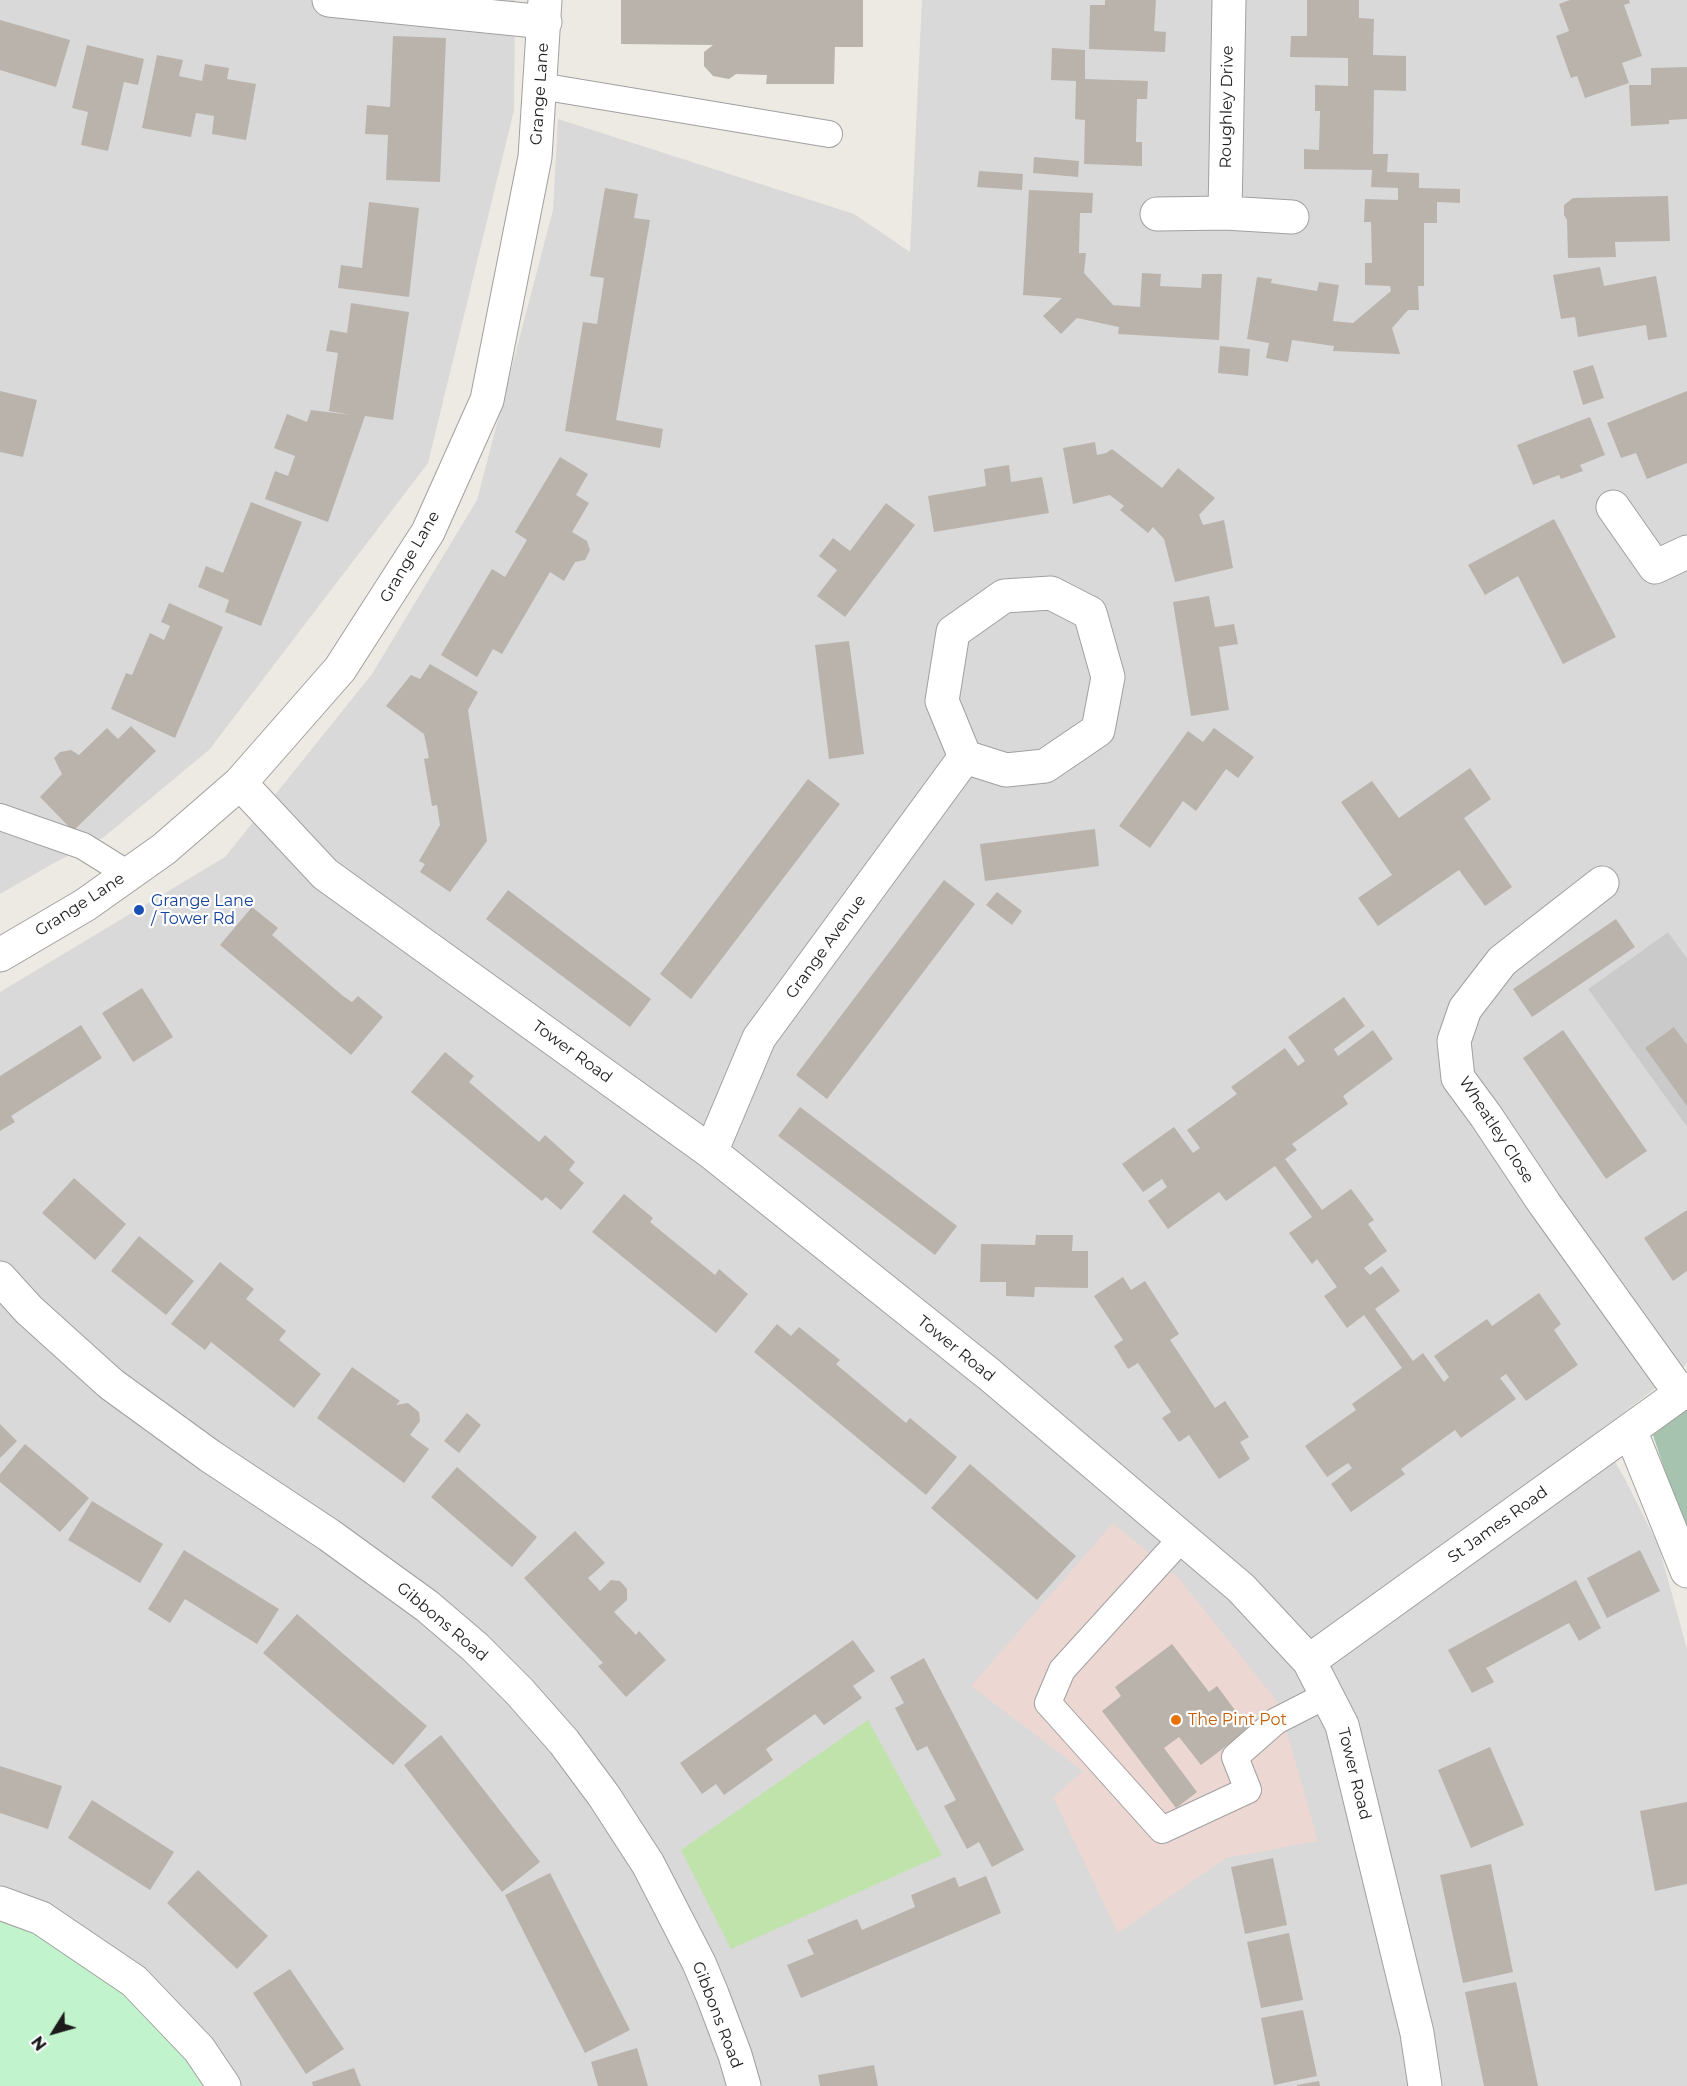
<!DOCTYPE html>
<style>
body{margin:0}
#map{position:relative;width:1687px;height:2086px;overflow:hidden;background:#eceae2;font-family:Montserrat,sans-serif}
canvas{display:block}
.north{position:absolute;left:24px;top:2002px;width:60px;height:60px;-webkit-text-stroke:4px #fff;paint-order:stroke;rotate:233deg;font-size:16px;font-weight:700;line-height:24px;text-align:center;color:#1c1c1c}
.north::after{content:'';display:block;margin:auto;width:21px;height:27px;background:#1c1c1c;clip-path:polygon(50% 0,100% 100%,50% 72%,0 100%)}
</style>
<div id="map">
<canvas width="1687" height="2086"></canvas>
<div class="north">N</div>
</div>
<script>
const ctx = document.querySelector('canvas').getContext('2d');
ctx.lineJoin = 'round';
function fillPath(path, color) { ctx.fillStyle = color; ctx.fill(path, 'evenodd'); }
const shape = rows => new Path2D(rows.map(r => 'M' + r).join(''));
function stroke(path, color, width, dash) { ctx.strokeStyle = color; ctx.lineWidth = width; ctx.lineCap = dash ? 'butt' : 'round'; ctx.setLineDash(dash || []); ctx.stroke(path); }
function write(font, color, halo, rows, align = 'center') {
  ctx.font = font + ' Montserrat,sans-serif'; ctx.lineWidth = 4.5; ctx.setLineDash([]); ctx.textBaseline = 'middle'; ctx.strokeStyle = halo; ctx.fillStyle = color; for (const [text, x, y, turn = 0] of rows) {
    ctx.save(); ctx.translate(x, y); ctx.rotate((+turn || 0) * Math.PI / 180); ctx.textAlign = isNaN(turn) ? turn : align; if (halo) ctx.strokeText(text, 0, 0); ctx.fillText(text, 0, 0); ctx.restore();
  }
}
const residential = shape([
 [0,0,515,0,514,110,428,463,209,750,104,837,54,863,0,894],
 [922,0,1687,0,1687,958,1668,932,1588,989,1687,1127,1687,1364,1598,1432,1626,1481,1659,1547,1687,1649,1687,2086,0,2086,0,992,225,857,372,674,477,500,553,210,558,119,854,214,910,252]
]);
const commercial = shape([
 [1113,1523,1179,1578,1279,1704,1318,1841,1226,1858,1118,1933,1053,1797,1083,1771,971,1686]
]);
const religious = shape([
 [1668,932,1687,958,1687,1127,1588,989]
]);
const grass = shape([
 [868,1720,942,1855,731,1949,681,1850]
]);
const cemetery = shape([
 [1687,1408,1687,1537,1653,1435]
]);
const park = shape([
 [0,1915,23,1925,136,2002,177,2046,203,2086,0,2086]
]);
const building = shape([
 [621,0,863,0,863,47,835,47,834,84,766,84,767,75,736,74,729,79,713,76,704,66,704,52,713,45,621,44],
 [1105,0,1156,0,1154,31,1166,32,1165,52,1089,49,1090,5,1105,5],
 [1307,0,1359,0,1359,18,1374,19,1373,55,1406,56,1406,91,1374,90,1373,154,1388,154,1387,172,1419,173,1419,188,1460,189,1460,203,1437,202,1437,223,1424,223,1424,286,1418,286,1419,310,1408,310,1392,328,1400,354,1333,351,1334,346,1292,340,1288,362,1266,358,1269,343,1247,339,1257,277,1272,279,1271,283,1317,291,1319,282,1339,285,1333,321,1353,323,1391,291,1390,286,1365,285,1365,263,1372,263,1371,222,1364,222,1365,199,1398,200,1398,188,1371,187,1372,170,1304,169,1304,149,1319,150,1320,111,1315,111,1315,85,1348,86,1348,58,1290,57,1291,36,1307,36],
 [1570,0,1629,0,1630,3,1624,5,1642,56,1622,63,1629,83,1585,98,1577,76,1571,78,1556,36,1569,31,1559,4],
 [0,20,70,40,56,87,0,70],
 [393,36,446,38,440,182,386,180,388,135,365,134,367,105,390,107],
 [87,45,144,59,138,85,124,82,108,151,81,145,88,112,72,108],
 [1052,48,1085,50,1085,79,1148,81,1147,99,1137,99,1136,142,1142,142,1142,166,1084,164,1085,120,1075,119,1076,81,1051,80],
 [157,55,183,60,179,76,202,81,205,64,229,68,227,79,256,84,246,140,212,134,214,116,196,113,191,137,142,128],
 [1687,67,1687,119,1669,120,1669,124,1631,126,1629,85,1651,85,1651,68],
 [1034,157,1079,161,1078,177,1033,173],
 [979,171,1023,174,1022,190,977,187],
 [605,188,638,194,634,218,650,220,616,420,663,429,660,448,565,431,583,322,597,324,604,278,590,276],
 [1029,190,1093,193,1092,213,1080,213,1079,253,1086,253,1084,273,1113,305,1140,307,1142,273,1161,274,1160,286,1201,288,1202,274,1222,274,1219,340,1118,334,1119,327,1077,318,1061,334,1043,316,1062,298,1023,295],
 [1668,196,1670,241,1615,242,1616,257,1568,258,1567,220,1564,215,1564,205,1573,198],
 [369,202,419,208,409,297,338,288,341,265,362,268],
 [1600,267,1604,286,1656,276,1667,337,1648,340,1646,325,1578,337,1575,317,1561,319,1553,275],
 [351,303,409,312,393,420,365,416,328,522,265,499,275,471,288,476,295,456,274,448,287,414,307,422,311,410,351,415,329,411,338,353,326,351,330,330,347,333],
 [1220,346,1250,349,1248,376,1218,373],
 [1593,365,1604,398,1583,405,1573,371],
 [0,391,37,400,23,457,0,452],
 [1687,391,1687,463,1647,479,1636,453,1621,458,1607,423],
 [1590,417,1605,455,1580,465,1583,471,1561,479,1559,475,1533,485,1517,445],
 [1095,442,1097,455,1106,453,1112,449,1162,488,1178,468,1215,498,1199,515,1203,525,1224,520,1233,568,1175,582,1164,539,1153,527,1148,533,1120,510,1124,506,1110,495,1073,504,1063,448],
 [560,457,588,474,576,495,589,503,572,532,587,541,590,550,585,560,575,562,564,581,550,572,502,654,493,649,477,677,441,655,492,569,505,577,527,540,515,532],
 [1009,465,1011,482,1042,477,1049,513,934,532,928,496,986,486,984,469],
 [251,502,302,522,261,626,225,612,229,600,198,587,206,566,223,573],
 [886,503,915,525,845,617,817,596,837,570,819,556,833,538,850,551],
 [1554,519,1616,637,1563,664,1518,576,1485,595,1468,565],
 [1209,596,1215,627,1234,624,1238,644,1219,647,1229,710,1191,716,1173,602],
 [169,603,223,627,175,738,111,709,126,673,132,675,150,633,164,640,170,626,161,622],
 [849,641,864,754,829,759,815,645],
 [430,664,478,692,468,710,487,841,450,892,420,872,425,864,419,861,440,825,437,805,432,806,424,759,429,758,424,734,386,706,411,675,420,679],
 [131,726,156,751,73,831,40,797,62,774,54,758,60,752,71,750,79,755,107,728,118,739],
 [1214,728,1254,757,1238,778,1226,769,1196,811,1183,801,1150,848,1119,826,1188,731,1203,742],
 [1470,768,1491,799,1464,818,1512,887,1485,906,1459,870,1378,926,1358,898,1392,875,1341,802,1372,781,1399,818],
 [808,779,840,804,691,999,660,974],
 [1095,829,1099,866,985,881,980,844],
 [944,880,975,904,827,1099,796,1075],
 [508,890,651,999,630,1027,486,919],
 [997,892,1022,911,1012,925,986,905],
 [252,907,278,928,272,935,343,996,352,1002,358,996,383,1017,351,1055,220,945],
 [1616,919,1635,947,1532,1017,1513,989],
 [142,988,173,1037,133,1062,102,1013],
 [1344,997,1365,1026,1334,1049,1338,1056,1373,1030,1393,1059,1343,1096,1348,1104,1292,1144,1297,1150,1285,1159,1322,1210,1351,1189,1374,1220,1368,1224,1387,1251,1364,1268,1370,1275,1382,1266,1400,1291,1375,1309,1413,1361,1423,1353,1444,1382,1449,1377,1434,1356,1487,1319,1492,1326,1539,1293,1561,1324,1554,1330,1578,1365,1526,1401,1506,1374,1500,1378,1516,1399,1461,1438,1455,1430,1401,1469,1405,1474,1351,1512,1331,1484,1352,1468,1348,1463,1327,1477,1305,1446,1356,1410,1352,1404,1402,1368,1364,1315,1347,1328,1324,1296,1337,1287,1317,1259,1312,1264,1289,1233,1312,1217,1275,1166,1226,1201,1219,1192,1168,1229,1148,1201,1167,1187,1162,1179,1143,1192,1122,1164,1174,1127,1193,1153,1200,1148,1187,1130,1237,1094,1231,1087,1285,1048,1298,1066,1305,1061,1288,1037],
 [81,1025,102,1058,11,1116,15,1122,0,1131,0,1076],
 [1674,1027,1687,1045,1687,1106,1645,1048],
 [1563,1030,1647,1151,1606,1179,1523,1058],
 [445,1052,474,1076,469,1082,539,1142,545,1135,575,1162,569,1170,584,1183,561,1210,546,1197,542,1201,411,1092],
 [800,1107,957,1226,935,1255,778,1136],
 [74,1178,126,1224,95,1260,42,1213],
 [624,1194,653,1218,650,1222,715,1275,719,1269,748,1294,716,1333,592,1232],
 [1687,1210,1687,1271,1673,1281,1644,1238],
 [1036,1235,1073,1235,1072,1251,1088,1251,1088,1288,1035,1287,1034,1297,1006,1296,1006,1282,980,1282,981,1244,1035,1245],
 [139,1236,194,1281,166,1315,111,1271],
 [220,1262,254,1289,246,1299,286,1331,279,1340,321,1374,294,1408,211,1342,205,1350,171,1324],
 [1123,1277,1131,1290,1145,1281,1179,1334,1170,1340,1215,1408,1225,1401,1249,1437,1240,1442,1250,1459,1219,1479,1189,1435,1179,1442,1162,1418,1171,1412,1138,1363,1128,1369,1114,1346,1123,1340,1094,1296],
 [777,1324,791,1336,799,1327,840,1360,836,1364,906,1423,910,1418,957,1457,926,1495,754,1352],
 [352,1367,400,1401,396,1405,408,1403,419,1412,420,1421,410,1435,429,1449,404,1483,317,1418],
 [467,1413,481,1425,459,1453,444,1441],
 [0,1424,17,1441,0,1458],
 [25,1444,89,1498,60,1532,0,1482,0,1474],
 [970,1464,1076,1556,1037,1600,931,1508],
 [457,1467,537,1537,512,1567,431,1497],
 [92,1501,163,1544,140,1583,68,1540],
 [575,1531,605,1563,588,1578,600,1591,611,1580,620,1581,627,1589,627,1600,614,1612,636,1635,639,1631,666,1660,626,1697,598,1666,603,1663,524,1578],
 [184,1550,279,1609,257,1644,185,1599,170,1623,148,1609],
 [1640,1550,1660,1591,1607,1618,1587,1578],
 [1576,1580,1601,1628,1579,1641,1569,1623,1486,1668,1494,1682,1472,1693,1448,1650],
 [297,1614,427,1726,393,1765,263,1653],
 [853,1640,875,1671,853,1686,862,1698,824,1725,815,1714,766,1749,773,1760,724,1795,716,1784,702,1794,680,1763],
 [1172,1644,1209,1692,1217,1686,1249,1729,1201,1765,1179,1737,1164,1748,1197,1792,1176,1808,1102,1711,1121,1696,1115,1687],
 [924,1658,1024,1850,992,1867,979,1842,967,1849,944,1806,956,1800,927,1746,917,1751,895,1708,904,1703,890,1677],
 [441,1735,540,1862,502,1892,404,1765],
 [1490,1747,1524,1825,1471,1848,1438,1770],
 [0,1766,62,1786,48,1829,0,1813],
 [92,1800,174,1852,150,1890,68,1838],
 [1687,1802,1687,1884,1655,1891,1640,1811],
 [1273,1858,1287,1925,1245,1934,1231,1867],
 [1491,1864,1513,1972,1463,1983,1440,1875],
 [198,1870,268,1936,237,1969,167,1903],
 [550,1873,630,2030,585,2053,505,1895],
 [986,1876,1001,1913,801,1998,787,1965,814,1954,807,1940,857,1919,862,1930,915,1907,911,1895,955,1877,959,1887],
 [1289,1933,1303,2000,1261,2008,1247,1942],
 [290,1969,344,2049,306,2074,253,1993],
 [1516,1982,1538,2086,1484,2086,1465,1992],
 [1303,2010,1317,2076,1274,2085,1261,2018],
 [637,2048,648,2086,598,2086,591,2062],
 [874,2065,878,2086,820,2086,818,2075],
 [354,2068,361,2086,313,2086,312,2082],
 [1319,2081,1320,2086,1297,2086,1297,2085]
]);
const lane = shape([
 [540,86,829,134],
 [0,817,83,846,128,874],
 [1182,1538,1062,1670,1048,1703,1162,1830,1248,1790,1235,1757,1276,1721,1327,1695]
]);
const street = shape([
 [329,0,545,22],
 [1229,0,1225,213,1292,217],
 [1157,214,1225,213],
 [1613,507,1655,567,1687,552],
 [240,783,325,874,711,1152,990,1375,1241,1588,1309,1661,1342,1725,1417,2033,1425,2086],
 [1602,883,1502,961,1465,1009,1454,1041,1458,1078,1486,1116,1544,1203,1681,1394],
 [0,955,85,905,164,849,240,783,340,669,428,532,487,400,535,157,545,0],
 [711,1152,759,1038,965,757,942,701,953,632,1004,596,1051,593,1090,613,1108,677,1098,730,1045,766,1006,770,965,757],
 [0,1278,29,1310,111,1384,210,1456,329,1535,427,1606,475,1647,519,1691,564,1742,604,1796,648,1864,699,1963,712,1994,735,2055,744,2086],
 [1630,1430,1687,1571],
 [1309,1661,1687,1389],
 [0,1903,41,1918,134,1981,199,2049,224,2086]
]);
const markers = [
 [139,910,6,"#1a4fb4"],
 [1176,1720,6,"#e8710a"]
];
const streetNames = [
 ["Grange Lane",540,94,-86],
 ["Roughley Drive",1227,107,-89],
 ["Grange Lane",410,557,-60],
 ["Grange Lane",80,905,-33],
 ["Grange Avenue",826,947,-54],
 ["Tower Road",572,1052,36],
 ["Wheatley Close",1496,1130,57],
 ["Tower Road",956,1349,39],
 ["St James Road",1498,1525,-36],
 ["Gibbons Road",442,1622,40],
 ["Tower Road",1354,1774,76],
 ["Gibbons Road",717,2015,69]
];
const transitNames = [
 ["Grange Lane",151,901],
 ["/ Tower Rd",151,919]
];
const foodNames = [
 ["The Pint Pot",1188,1720]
];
fillPath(residential, '#dad9d9');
fillPath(commercial, '#ecd7d2');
fillPath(religious, '#cacaca');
fillPath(grass, '#bfe3ab');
fillPath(cemetery, '#a5c3ae');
fillPath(park, '#c1f4cc');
fillPath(building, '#b9b3ac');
stroke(lane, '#a0a0a0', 28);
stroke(street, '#a0a0a0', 35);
stroke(lane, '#fff', 26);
stroke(street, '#fff', 33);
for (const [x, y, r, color] of markers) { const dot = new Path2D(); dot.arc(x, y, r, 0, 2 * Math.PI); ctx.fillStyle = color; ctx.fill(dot); stroke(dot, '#fff', 2); }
write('16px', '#1c1c1c', '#fff', streetNames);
write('16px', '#164399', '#fff', transitNames, 'left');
write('16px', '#c56008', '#fff', foodNames, 'left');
</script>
